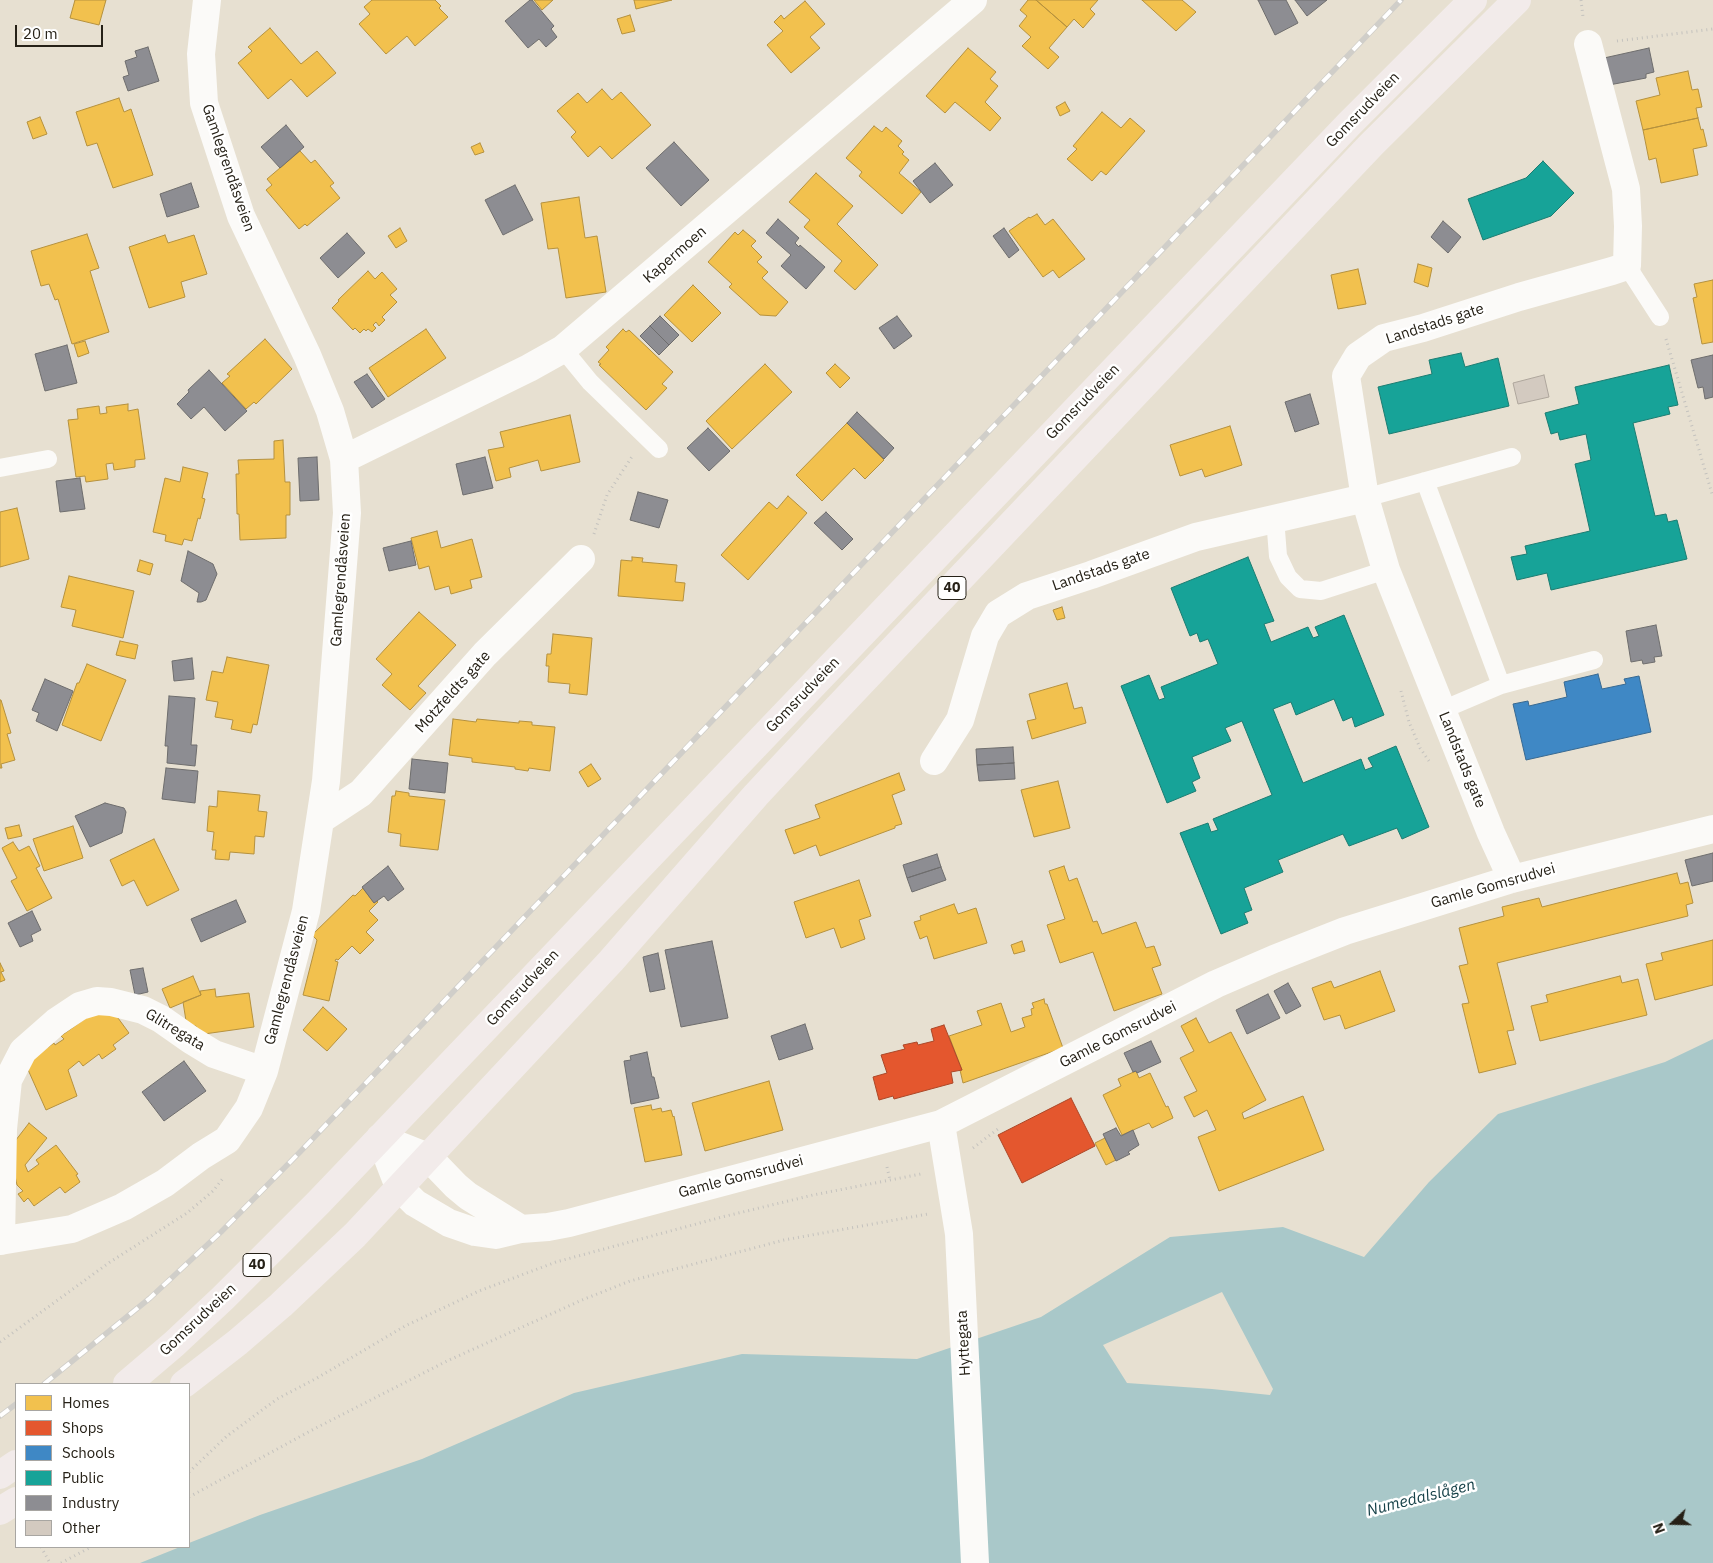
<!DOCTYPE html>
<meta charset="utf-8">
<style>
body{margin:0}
#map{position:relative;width:1713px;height:1563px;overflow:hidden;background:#e7e0d1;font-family:"IBM Plex Sans",sans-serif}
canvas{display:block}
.legend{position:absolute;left:15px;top:1383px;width:175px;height:165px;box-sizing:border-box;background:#fff;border:1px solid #a8a6a2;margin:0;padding:6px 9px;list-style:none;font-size:15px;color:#262117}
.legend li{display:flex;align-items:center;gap:10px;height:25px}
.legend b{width:25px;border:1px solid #a8a6a2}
.north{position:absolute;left:1648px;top:1498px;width:50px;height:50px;-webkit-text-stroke:4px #fff;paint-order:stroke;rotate:249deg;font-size:14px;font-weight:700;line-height:20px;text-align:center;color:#262117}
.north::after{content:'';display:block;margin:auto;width:18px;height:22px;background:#262117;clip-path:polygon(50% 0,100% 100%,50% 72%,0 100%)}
.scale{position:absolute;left:15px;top:25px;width:88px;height:22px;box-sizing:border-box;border:2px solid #262117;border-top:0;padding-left:6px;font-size:15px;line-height:18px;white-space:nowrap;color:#262117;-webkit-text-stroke:4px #fff;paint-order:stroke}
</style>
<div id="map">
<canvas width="1713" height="1563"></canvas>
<ul class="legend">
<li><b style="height:14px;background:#f2c14e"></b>Homes</li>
<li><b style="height:14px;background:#e4572e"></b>Shops</li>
<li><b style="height:14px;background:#3f88c5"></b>Schools</li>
<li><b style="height:14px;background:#17a398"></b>Public</li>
<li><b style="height:14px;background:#8d8d92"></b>Industry</li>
<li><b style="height:14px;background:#d3cac0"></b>Other</li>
</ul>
<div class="north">N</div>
<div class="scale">20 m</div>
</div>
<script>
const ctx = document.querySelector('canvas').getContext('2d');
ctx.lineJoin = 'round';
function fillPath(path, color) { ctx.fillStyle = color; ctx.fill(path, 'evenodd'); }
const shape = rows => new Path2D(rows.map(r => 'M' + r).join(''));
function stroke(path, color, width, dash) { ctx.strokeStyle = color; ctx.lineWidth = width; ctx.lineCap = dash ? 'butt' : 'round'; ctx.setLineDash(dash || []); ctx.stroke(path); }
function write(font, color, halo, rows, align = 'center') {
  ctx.font = font + ' "IBM Plex Sans",sans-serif'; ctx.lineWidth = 5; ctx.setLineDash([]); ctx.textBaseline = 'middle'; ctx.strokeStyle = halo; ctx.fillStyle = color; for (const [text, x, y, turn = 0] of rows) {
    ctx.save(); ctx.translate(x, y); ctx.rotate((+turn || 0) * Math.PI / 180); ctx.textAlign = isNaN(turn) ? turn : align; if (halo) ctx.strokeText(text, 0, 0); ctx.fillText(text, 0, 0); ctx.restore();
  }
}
const water = shape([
 [1713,1039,1713,1563,140,1563,180,1547,189,1547,189,1543,260,1515,422,1459,574,1393,742,1354,917,1359,1041,1317,1170,1237,1283,1227,1364,1257,1429,1182,1498,1114,1665,1062],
 [1222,1292,1273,1389,1270,1395,1212,1389,1127,1383,1103,1345]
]);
const homes = shape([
 [75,0,106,0,99,25,70,18,75,0],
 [372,0,435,0,441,6,439,8,448,17,415,46,407,36,386,54,359,24,370,14,364,7,372,0],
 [534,0,553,0,542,10,534,0],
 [634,0,672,0,636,9,634,0],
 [1028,0,1036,0,1067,27,1049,48,1059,57,1048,69,1022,46,1031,37,1019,26,1027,16,1020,10,1028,0],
 [1036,0,1098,0,1090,9,1095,14,1083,28,1074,19,1067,27,1036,0],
 [1142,0,1182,0,1196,12,1176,31,1142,0],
 [805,1,825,24,810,37,820,48,791,73,767,45,783,31,774,22,781,15,784,19,805,1],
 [630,15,635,31,622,34,617,19,630,15],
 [270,28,301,64,317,51,336,73,307,97,291,79,268,99,238,63,252,51,248,47,270,28],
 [968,48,996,72,990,79,998,86,985,102,1001,118,990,131,955,102,945,113,926,96,968,48],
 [1688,71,1692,90,1698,89,1702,107,1696,108,1698,118,1643,130,1636,101,1660,95,1656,78,1688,71],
 [602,89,612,100,621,92,651,125,612,159,600,146,588,157,571,137,576,132,557,111,578,93,587,103,602,89],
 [119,98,124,112,131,109,153,175,113,188,97,143,87,146,76,112,119,98],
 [1065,102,1070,111,1060,116,1056,107,1065,102],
 [1102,112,1121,128,1130,118,1145,131,1106,175,1101,171,1092,181,1067,159,1077,149,1073,146,1102,112],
 [40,117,47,134,33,139,27,122,40,117],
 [1698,118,1701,130,1703,129,1707,146,1693,149,1698,175,1661,183,1656,158,1649,160,1643,130,1698,118],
 [874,126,882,132,886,127,902,141,898,146,904,152,902,154,909,160,899,173,921,192,902,214,859,176,862,172,846,158,874,126],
 [480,143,484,152,475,155,471,147,480,143],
 [300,151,311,163,315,160,334,183,330,186,340,198,307,226,305,224,299,229,266,190,272,185,267,179,300,151],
 [816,173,853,206,837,224,878,265,855,290,834,271,842,261,804,227,810,220,789,202,816,173],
 [579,197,585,238,597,236,606,292,566,298,558,248,548,249,541,203,579,197],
 [1037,214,1045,225,1053,219,1085,259,1059,278,1053,270,1043,277,1009,231,1029,217,1030,218,1037,214],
 [400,228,407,241,396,248,388,236,400,228],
 [743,230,756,241,751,246,762,257,757,262,768,272,762,278,788,302,776,316,760,315,729,287,732,284,708,262,735,232,738,235,743,230],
 [87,234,99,268,90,271,109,332,72,344,58,299,55,300,49,284,41,286,31,251,87,234],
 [165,235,168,243,194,235,207,274,181,282,185,297,149,308,129,247,165,235],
 [1418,264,1432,268,1428,287,1414,282,1418,264],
 [1358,269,1366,304,1338,309,1331,275,1358,269],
 [368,271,375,279,382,272,397,289,390,295,397,302,382,317,385,320,379,326,376,322,373,325,376,328,372,332,368,329,366,331,364,329,360,333,355,328,353,330,332,308,339,301,338,300,368,271],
 [1713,280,1713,342,1702,344,1693,298,1697,297,1694,284,1713,280],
 [693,285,721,313,692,342,664,315,693,285],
 [426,329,446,358,388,397,369,368,426,329],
 [623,329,626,332,629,330,673,372,662,384,667,388,646,410,599,365,601,364,598,362,609,350,606,347,623,329],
 [265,339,292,369,256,404,254,402,246,409,222,383,230,376,227,374,265,339],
 [85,341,89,353,78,357,74,344,85,341],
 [765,364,792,392,732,449,706,421,765,364],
 [835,364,850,378,840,388,826,373,835,364],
 [128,404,128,411,138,409,145,459,135,460,135,467,114,470,113,463,106,464,108,479,86,482,85,476,76,477,68,420,78,419,77,409,99,406,100,414,107,413,106,407,128,404],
 [570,415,580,462,541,471,538,460,509,468,511,477,496,481,488,450,504,447,500,432,570,415],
 [847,423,884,460,865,479,854,468,822,501,796,475,847,423],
 [1230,426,1242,465,1205,477,1202,469,1180,476,1170,445,1230,426],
 [283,440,285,482,290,482,290,515,286,515,286,538,240,540,239,514,237,514,236,474,239,474,238,460,274,459,274,441,283,440],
 [183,467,208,473,202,498,205,499,200,519,198,518,192,541,184,539,182,545,165,541,166,535,153,532,165,478,180,482,183,467],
 [788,496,807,513,748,580,721,555,769,502,777,509,788,496],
 [17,508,29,559,0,567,0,512,17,508],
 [437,531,441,548,472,539,482,577,470,580,472,588,451,594,449,586,435,590,429,566,419,569,411,538,437,531],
 [632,557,643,558,642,562,677,565,675,582,685,583,683,601,618,596,621,560,632,561,632,557],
 [140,560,153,564,150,575,137,571,140,560],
 [69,576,134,591,123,638,72,626,76,610,61,607,69,576],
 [1062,607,1065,618,1057,620,1053,610,1062,607],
 [419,612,456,645,418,686,426,693,410,710,382,685,392,674,376,659,419,612],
 [553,634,592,638,587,695,569,693,570,684,548,682,549,666,546,666,547,654,551,654,553,634],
 [120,641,138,645,135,659,116,655,120,641],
 [227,657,269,665,257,725,253,724,251,733,231,729,233,720,215,717,218,702,206,700,212,671,223,673,227,657],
 [87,664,126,680,101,741,62,725,77,683,79,683,87,664],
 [1067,683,1074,709,1082,707,1086,723,1032,739,1027,721,1036,719,1029,694,1067,683],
 [0,700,1,700,11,733,7,734,15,760,1,764,2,768,0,768,0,700],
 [453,719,476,722,477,719,519,723,519,721,532,722,532,725,555,727,550,771,529,768,528,771,515,769,515,767,472,762,472,758,449,755,453,719],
 [591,764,601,779,588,787,579,772,591,764],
 [899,773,905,790,892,795,902,824,895,826,895,828,820,856,816,845,794,854,785,830,820,818,815,805,899,773],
 [1058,781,1070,828,1034,837,1021,790,1058,781],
 [218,791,260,795,258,811,267,812,264,837,255,836,254,854,230,852,229,860,215,859,216,850,212,850,214,832,207,831,209,806,217,807,218,791],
 [396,791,409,793,409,796,445,800,438,850,400,846,401,834,388,832,392,796,395,796,396,791],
 [19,825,22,836,8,839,5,828,19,825],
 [73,826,83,858,44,871,33,839,73,826],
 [154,839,179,890,147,906,134,880,122,886,110,860,154,839],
 [13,842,19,851,29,846,40,866,36,868,52,898,27,911,11,881,17,878,2,848,13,842],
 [1064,866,1069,881,1077,878,1093,922,1097,921,1102,934,1136,922,1146,948,1154,946,1161,965,1152,968,1162,994,1114,1011,1093,952,1060,963,1047,925,1065,919,1049,871,1064,866],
 [1677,873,1680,884,1688,882,1693,903,1686,905,1688,916,1497,963,1514,1030,1507,1031,1516,1064,1479,1073,1462,1004,1469,1003,1459,966,1468,964,1459,928,1504,916,1502,907,1539,898,1542,907,1677,873],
 [859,880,871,916,859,920,865,939,841,948,834,928,806,938,794,902,859,880],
 [363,888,374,903,377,901,378,902,369,911,378,920,366,932,374,940,360,954,352,946,338,960,336,959,335,961,338,962,329,1001,303,995,317,940,312,935,353,895,355,896,363,888],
 [954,904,958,914,976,908,987,943,934,959,927,936,920,939,914,922,921,920,920,916,954,904],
 [1713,940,1713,985,1655,1000,1646,964,1663,960,1661,953,1713,940],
 [1022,941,1025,951,1014,954,1011,945,1022,941],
 [0,963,4,971,1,972,5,980,0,982,0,963],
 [1380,971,1395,1011,1345,1029,1340,1015,1324,1020,1312,988,1331,981,1334,988,1380,971],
 [193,976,201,995,170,1008,162,989,193,976],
 [1620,976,1622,983,1638,979,1647,1015,1540,1041,1531,1006,1548,1002,1546,995,1620,976],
 [215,989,216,997,249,993,254,1027,197,1035,196,1026,187,1027,183,1002,201,995,200,991,215,989],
 [1044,999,1045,1004,1047,1004,1063,1048,963,1083,960,1070,962,1070,949,1036,982,1025,977,1011,1001,1003,1011,1032,1025,1027,1022,1018,1032,1015,1031,1009,1034,1008,1032,1003,1044,999],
 [107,1003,129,1033,113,1045,116,1049,102,1059,99,1054,83,1066,79,1061,68,1070,77,1096,46,1110,25,1063,54,1043,55,1045,64,1039,61,1036,107,1003],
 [323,1007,347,1029,327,1051,303,1030,323,1007],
 [1196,1018,1209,1043,1231,1032,1266,1100,1242,1113,1244,1119,1303,1096,1324,1150,1219,1191,1198,1137,1216,1130,1207,1110,1194,1117,1184,1097,1197,1091,1180,1058,1194,1051,1181,1026,1196,1018],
 [1136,1071,1139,1078,1150,1073,1166,1107,1168,1106,1173,1118,1152,1128,1149,1123,1122,1135,1103,1095,1121,1086,1118,1079,1136,1071],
 [769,1081,783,1130,705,1151,692,1103,769,1081],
 [651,1105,652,1110,661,1108,662,1112,671,1110,673,1117,674,1116,682,1155,645,1162,634,1108,651,1105],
 [29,1123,47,1138,25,1165,28,1172,39,1164,36,1160,56,1145,78,1174,76,1175,80,1182,65,1193,60,1187,34,1206,28,1198,24,1202,18,1194,23,1191,17,1185,9,1149,29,1123],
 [1105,1138,1116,1160,1106,1165,1095,1143,1105,1138]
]);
const shops = shape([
 [944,1025,962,1070,951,1072,953,1083,894,1099,893,1096,879,1100,873,1077,887,1073,881,1055,905,1049,903,1045,917,1042,918,1045,934,1041,931,1029,944,1025],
 [1071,1098,1095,1146,1022,1183,998,1135,1071,1098]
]);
const schools = shape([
 [1598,674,1602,689,1626,684,1624,679,1639,676,1651,732,1526,760,1513,704,1528,701,1529,706,1567,697,1564,682,1598,674]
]);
const public = shape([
 [1543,161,1574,193,1551,216,1483,240,1468,199,1526,178,1543,161],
 [1461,353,1465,367,1498,358,1509,406,1389,434,1378,387,1432,374,1429,360,1461,353],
 [1669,365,1678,405,1668,407,1670,414,1633,423,1655,516,1666,514,1668,522,1677,520,1687,559,1551,590,1547,573,1517,580,1511,557,1527,554,1525,546,1590,531,1575,464,1591,460,1586,434,1560,440,1558,432,1551,434,1545,413,1579,404,1575,387,1669,365],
 [1248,557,1274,621,1264,624,1271,642,1308,627,1313,638,1319,636,1315,627,1344,615,1384,715,1355,727,1352,717,1343,721,1334,699,1296,715,1291,702,1273,709,1303,783,1361,759,1365,770,1373,767,1368,758,1396,746,1429,827,1402,839,1397,828,1349,846,1343,834,1278,860,1283,872,1244,888,1252,910,1244,913,1248,923,1221,934,1180,833,1208,823,1211,832,1218,830,1213,819,1272,795,1242,721,1225,728,1231,741,1192,757,1200,778,1192,782,1196,791,1167,803,1121,686,1149,675,1159,700,1165,698,1161,687,1218,664,1208,639,1200,642,1197,633,1190,636,1171,588,1248,557]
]);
const industry = shape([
 [530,0,532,0,554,26,551,29,557,37,546,47,539,39,528,48,505,21,530,0],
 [1258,0,1286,0,1298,23,1275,35,1258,0],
 [1295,0,1327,0,1307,16,1295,0],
 [148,47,159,81,128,91,123,77,129,75,125,61,137,57,135,51,148,47],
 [1649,48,1654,72,1646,74,1646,78,1609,85,1604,58,1649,48],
 [286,125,304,147,280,168,261,147,286,125],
 [674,142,709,180,681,206,646,168,674,142],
 [935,163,953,185,930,203,913,181,935,163],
 [191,183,199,207,167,217,160,194,191,183],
 [515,185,533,220,503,235,485,200,515,185],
 [778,219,799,238,795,243,799,247,800,245,825,267,806,289,781,266,791,255,766,233,778,219],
 [1443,221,1461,237,1448,253,1431,237,1443,221],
 [1004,228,1019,250,1009,258,993,236,1004,228],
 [347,233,365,253,338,278,320,258,347,233],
 [660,316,679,335,669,345,650,326,660,316],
 [897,316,912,336,894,349,879,328,897,316],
 [650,326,669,345,659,355,640,336,650,326],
 [67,345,77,383,45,391,35,354,67,345],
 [1713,355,1713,397,1705,399,1703,387,1698,388,1691,360,1713,355],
 [209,370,247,411,225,431,204,407,191,419,177,404,189,392,188,390,209,370],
 [367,374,385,399,372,408,354,382,367,374],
 [1310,394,1319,424,1295,432,1285,402,1310,394],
 [857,412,894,448,884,459,847,423,857,412],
 [708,428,730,451,709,471,687,448,708,428],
 [317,457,319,500,300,501,298,458,317,457],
 [485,457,493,488,463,495,456,464,485,457],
 [80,478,85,509,60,512,56,481,80,478],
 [638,492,668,500,659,528,630,520,638,492],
 [826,512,853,539,842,550,814,523,826,512],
 [411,541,416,565,389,571,383,548,411,541],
 [188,551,213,564,217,574,206,600,201,602,197,602,199,593,181,581,188,551],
 [1656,625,1662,656,1654,657,1655,662,1643,664,1642,660,1631,662,1626,631,1656,625],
 [192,658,194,679,174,681,172,661,192,658],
 [45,679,73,691,57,731,36,721,39,713,32,710,45,679],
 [169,696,195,698,191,745,197,745,195,766,167,763,168,746,165,746,169,696],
 [1013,747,1014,763,977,765,976,749,1013,747],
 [412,759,448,763,445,793,409,789,412,759],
 [1014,763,1015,779,979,781,977,765,1014,763],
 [166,768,198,771,195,803,162,799,166,768],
 [105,803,124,808,126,812,122,833,90,847,75,816,105,803],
 [1713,853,1713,881,1692,886,1685,860,1713,853],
 [937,854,941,867,907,878,903,865,937,854],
 [388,866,404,889,388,901,384,896,374,903,362,887,388,866],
 [941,867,946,880,912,892,907,878,941,867],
 [236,900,246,922,201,942,191,919,236,900],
 [32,911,41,930,31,935,33,941,20,947,8,923,32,911],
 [712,941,728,1018,681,1027,665,950,712,941],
 [658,953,665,989,650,992,643,957,658,953],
 [143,968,148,992,135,995,130,970,143,968],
 [1288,983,1301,1006,1286,1014,1274,991,1288,983],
 [1268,994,1280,1018,1247,1034,1236,1010,1268,994],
 [805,1024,813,1049,779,1060,771,1036,805,1024],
 [1151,1041,1161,1062,1137,1073,1136,1071,1133,1072,1124,1053,1151,1041],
 [647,1052,652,1077,654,1077,659,1098,631,1104,624,1061,631,1060,630,1056,647,1052],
 [184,1061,206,1091,164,1121,142,1092,184,1061],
 [1116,1128,1121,1136,1133,1130,1139,1145,1128,1152,1130,1154,1116,1161,1103,1134,1116,1128]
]);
const building = shape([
 [1544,375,1549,397,1518,404,1513,383,1544,375]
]);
const path = shape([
 [1581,0,1583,17],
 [1617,41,1713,29],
 [1666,339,1713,497],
 [594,534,607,495,633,455],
 [1401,691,1409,722,1420,748,1429,761],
 [973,1148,998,1129],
 [887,1167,890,1180],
 [0,1342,110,1262,187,1213,213,1191,224,1177],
 [189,1472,227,1436,277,1399,317,1378,405,1326,479,1291,556,1262,722,1217,813,1195,921,1174],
 [189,1497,314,1429,447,1361,582,1300,630,1281,784,1240,928,1214],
 [41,1547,50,1563],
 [61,1563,91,1547]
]);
const lane = shape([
 [1627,266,1660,317],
 [563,349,590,382,659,449],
 [0,468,48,459],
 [1425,481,1501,685],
 [1365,498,1512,457],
 [1275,518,1278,556,1288,577,1300,589,1321,591,1386,570],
 [1442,710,1501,685,1594,660]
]);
const street = shape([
 [344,459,529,368,563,349,973,0],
 [934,761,960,720,985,636,998,614,1027,596,1091,575,1196,537,1365,498],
 [320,820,361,793,485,654,581,559],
 [1512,879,1491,833,1386,570,1365,498,1346,376,1358,356,1384,338,1423,328,1519,297,1612,271,1627,266,1628,226,1626,189,1588,44],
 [941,1124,959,1234,975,1563],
 [380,1138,399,1187,415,1203,449,1223,475,1232,496,1235,521,1229,548,1227,569,1223,941,1124,1216,984,1274,959,1345,931,1512,879,1713,829],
 [380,1138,428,1157,456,1186,468,1196,521,1229],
 [0,1241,72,1229,123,1207,165,1183,201,1156,227,1140,249,1108,264,1071,306,911,326,781,347,513,344,459,330,411,307,355,241,216,204,103,201,54,207,0],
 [1,1241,3,1129,8,1080,23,1051,56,1022,80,1006,97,1001,111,1002,143,1010,161,1019,191,1040,214,1054,264,1071]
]);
const primary = shape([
 [127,1384,174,1344,223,1298,318,1203,1349,124,1473,0],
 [184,1384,238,1342,281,1305,355,1235,611,961,756,795,824,722,1371,145,1517,0],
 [0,1475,16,1464],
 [0,1511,16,1501]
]);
const rail = shape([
 [44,1384,150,1298,221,1232,300,1152,1401,0],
 [0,1416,16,1404]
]);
const shields = [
 [952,588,28],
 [257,1265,28]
];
const shieldNames = [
 ["40",952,588],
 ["40",257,1265]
];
const streetNames = [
 ["Gomsrudveien",1363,110,-46],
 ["Gamlegrendåsveien",228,168,71],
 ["Kapermoen",675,255,-41],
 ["Landstads gate",1435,324,-18],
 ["Gomsrudveien",1083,402,-46],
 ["Landstads gate",1101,570,-19],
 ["Gamlegrendåsveien",341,580,-86],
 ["Motzfeldts gate",453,692,-48],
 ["Gomsrudveien",803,695,-46],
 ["Landstads gate",1462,760,68],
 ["Gamle Gomsrudvei",1493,886,-16],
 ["Gamlegrendåsveien",287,980,-75],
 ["Gomsrudveien",523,988,-47],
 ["Glitregata",175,1030,31],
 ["Gamle Gomsrudvei",1118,1035,-27],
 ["Gamle Gomsrudvei",741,1177,-15],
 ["Gomsrudveien",198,1320,-43],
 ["Hyttegata",964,1343,-93]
];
const waterNames = [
 ["Numedalslågen",1421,1498,-14]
];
fillPath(water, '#a9c8c9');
fillPath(homes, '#f2c14e');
stroke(homes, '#b5913e', 1);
fillPath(shops, '#e4572e');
stroke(shops, '#ab4727', 1);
fillPath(schools, '#3f88c5');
stroke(schools, '#386991', 1);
fillPath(public, '#17a398');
stroke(public, '#1c7c71', 1);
fillPath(industry, '#8d8d92');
stroke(industry, '#6e6d6d', 1);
fillPath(building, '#d3cac0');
stroke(building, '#aea69c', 1);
stroke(path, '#c4c2be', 3, [1, 4]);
stroke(lane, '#fbfaf8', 18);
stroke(street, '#fbfaf8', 28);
stroke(primary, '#f2ebea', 28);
stroke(rail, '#d0cec9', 5.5);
stroke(rail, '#fff', 4, [11]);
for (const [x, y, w] of shields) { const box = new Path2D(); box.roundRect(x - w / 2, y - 11.5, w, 23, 4); ctx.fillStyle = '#fff'; ctx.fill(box); stroke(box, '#262117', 1); }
write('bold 14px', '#262117', null, shieldNames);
write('15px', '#262117', '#fff', streetNames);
write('italic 16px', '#164148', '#fff', waterNames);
</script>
